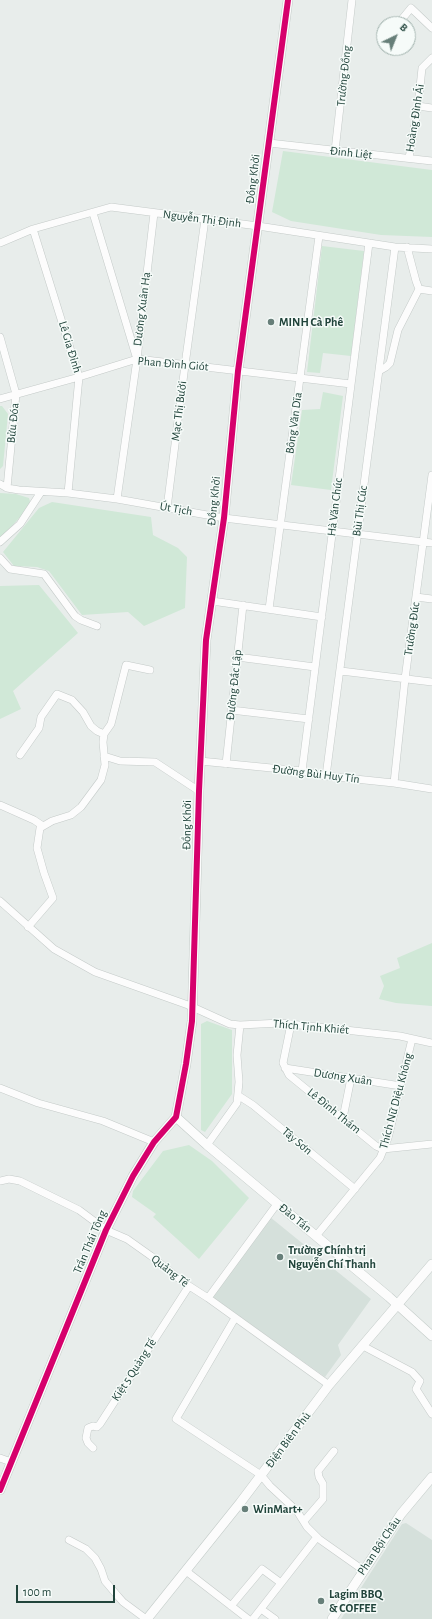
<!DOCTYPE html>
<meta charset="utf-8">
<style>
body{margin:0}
#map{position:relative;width:432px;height:1619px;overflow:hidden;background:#e8edeb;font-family:"Alegreya Sans",sans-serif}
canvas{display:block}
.north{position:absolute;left:376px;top:16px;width:40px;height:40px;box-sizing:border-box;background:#f6fbf9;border:1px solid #a1b2ad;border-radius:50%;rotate:43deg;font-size:11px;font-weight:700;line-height:16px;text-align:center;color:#21443b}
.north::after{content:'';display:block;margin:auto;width:14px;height:18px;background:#677f79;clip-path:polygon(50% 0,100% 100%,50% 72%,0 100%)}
.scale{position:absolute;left:16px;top:1585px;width:99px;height:18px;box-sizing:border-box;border:2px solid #21443b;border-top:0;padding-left:5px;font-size:12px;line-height:14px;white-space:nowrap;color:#21443b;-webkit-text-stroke:3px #f6fbf9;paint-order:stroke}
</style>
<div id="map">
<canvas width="432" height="1619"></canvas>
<div class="north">B</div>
<div class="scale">100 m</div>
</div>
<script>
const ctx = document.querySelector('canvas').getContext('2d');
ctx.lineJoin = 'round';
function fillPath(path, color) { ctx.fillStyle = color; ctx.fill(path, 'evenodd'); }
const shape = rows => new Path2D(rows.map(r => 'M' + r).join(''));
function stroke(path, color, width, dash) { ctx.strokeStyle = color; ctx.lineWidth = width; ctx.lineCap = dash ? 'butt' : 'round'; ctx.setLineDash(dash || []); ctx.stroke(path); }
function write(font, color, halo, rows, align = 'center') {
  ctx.font = font + ' "Alegreya Sans",sans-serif'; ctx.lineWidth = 3; ctx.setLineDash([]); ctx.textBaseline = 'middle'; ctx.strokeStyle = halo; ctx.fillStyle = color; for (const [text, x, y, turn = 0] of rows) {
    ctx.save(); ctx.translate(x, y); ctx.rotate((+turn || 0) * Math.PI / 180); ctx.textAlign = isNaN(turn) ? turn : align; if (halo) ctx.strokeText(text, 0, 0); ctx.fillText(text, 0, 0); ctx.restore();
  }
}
const built = shape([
 [270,1217,371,1299,338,1345,341,1355,325,1377,212,1297],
 [406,1523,432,1540,432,1619,341,1619,402,1524]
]);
const green = shape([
 [283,151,432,170,432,237,381,235,291,221,272,212],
 [322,246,364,251,351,356,323,353,320,373,307,372],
 [323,392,343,396,331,490,291,485,302,410,320,409],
 [0,406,2,406,8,414,3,466,0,469],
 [0,493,16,494,29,498,31,505,0,539],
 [52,502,151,517,153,535,178,548,187,557,185,608,144,626,128,612,82,615,49,571,37,567,14,566,3,552,39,508],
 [39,585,78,633,13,691,21,709,0,719,0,586],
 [432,943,432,1006,396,1003,379,999,384,986,380,976,400,968,397,958],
 [207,1021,232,1030,232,1094,205,1132,201,1130,201,1024],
 [189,1145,212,1161,249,1198,199,1259,153,1217,156,1214,132,1197,133,1191,163,1151]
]);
const street = shape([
 [398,24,411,8,432,28],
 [418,106,432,108],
 [269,143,432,161],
 [335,151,352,0],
 [409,158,418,106,422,68,432,58],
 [93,213,136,356],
 [33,229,79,377,68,493],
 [0,243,33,229,111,207,258,226,395,247,432,249],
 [407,247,416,281,419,289,432,291],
 [0,337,16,394,7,488],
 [379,371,386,367,390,363,398,330,419,289],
 [0,399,79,377,137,359,351,384],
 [0,484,7,488,19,490,68,493,117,499,224,518,432,543],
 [117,499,137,359,154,213],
 [167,508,185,365,205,219],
 [0,542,20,524,41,492],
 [0,558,10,569,44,574,75,616,81,620,97,626],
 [416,597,432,599],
 [212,601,322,617],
 [269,609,319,236],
 [237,657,315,667],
 [341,671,432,682],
 [231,710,309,719],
 [20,755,39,728,41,717,57,694,72,700,83,712,91,726,97,731,104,734],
 [104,756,120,761,155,762,199,791],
 [200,761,302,771,326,776,394,783,432,789],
 [226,764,243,605],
 [302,771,369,243],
 [326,776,395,247],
 [394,783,405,679,432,475],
 [0,805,34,820,43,826],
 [0,901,54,949,95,972,188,1005,230,1024,240,1025,281,1023,400,1036,432,1043],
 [28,927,53,898,44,873,37,848,40,828,52,821,71,815,81,807,101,780,105,765,103,742,104,734,111,724,126,665,150,670],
 [291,1024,283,1063,289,1075,376,1146,383,1149,432,1144],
 [285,1068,401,1086],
 [0,1088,38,1103,103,1121,154,1142],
 [239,1096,253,1105,355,1189],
 [343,1118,351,1078],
 [207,1145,237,1103,239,1082,237,1055,240,1025],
 [0,1181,9,1179,20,1181,79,1210,106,1230,127,1239,151,1256,183,1282,208,1298,329,1385],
 [316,1236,380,1158,388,1138,412,1039],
 [208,1298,277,1204],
 [235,1318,176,1419,261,1475,270,1486,297,1511,307,1527,319,1539,363,1570],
 [363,1346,412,1372,420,1381,416,1389,432,1414],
 [93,1448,88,1443,86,1438,88,1428,93,1426,97,1427,100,1424,189,1286],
 [0,1458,11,1462],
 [304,1521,323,1499,323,1484,319,1477,318,1471,334,1451],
 [69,1540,86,1549,95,1558,101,1569,105,1581,116,1594,123,1602,146,1619],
 [186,1571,248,1619],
 [231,1606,262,1569,281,1583],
 [261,1609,275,1619],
 [253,1619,317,1537]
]);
const secondary = shape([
 [176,1117,207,1145,389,1297,432,1336],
 [0,1490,106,1230,133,1176,154,1142,176,1117,186,1064,192,1021,199,791,206,640,224,518,238,371,288,0],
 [147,1619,240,1503,329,1385,432,1264],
 [332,1619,401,1514,432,1477]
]);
const cycleway = shape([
 [0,1490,106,1230,133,1176,154,1142,176,1117,186,1064,192,1021,199,791,206,640,224,518,238,371,288,0]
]);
const markers = [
 [271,322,4,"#677f79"],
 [280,1257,4,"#677f79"],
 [245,1509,4,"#677f79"],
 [321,1601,4,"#677f79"]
];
const streetNames = [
 ["Trường Đồng",344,76,-84],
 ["Hoàng Đình Ái",415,118,-81],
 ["Đinh Liệt",351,153,6],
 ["Đồng Khởi",253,179,-83],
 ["Nguyễn Thị Định",202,219,7],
 ["Dương Xuân Hạ",142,309,-83],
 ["Lê Gia Đỉnh",70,347,73],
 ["Phan Đình Giót",173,364,5],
 ["Mạc Thị Bưởi",179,411,-83],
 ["Bửu Đóa",13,423,-84],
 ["Bông Văn Dĩa",294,423,-82],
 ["Đồng Khởi",214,501,-84],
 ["Hà Văn Chúc",335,507,-83],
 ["Út Tịch",176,509,10],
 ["Bùi Thị Cúc",360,511,-82],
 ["Trường Đúc",412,629,-82],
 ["Đường Đắc Lập",234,685,-84],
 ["Đường Bùi Huy Tín",316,774,7],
 ["Đồng Khởi",187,825,-89],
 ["Thích Tịnh Khiết",311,1027,5],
 ["Dương Xuân",343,1077,9],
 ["Thích Nữ Diệu Không",396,1101,-75],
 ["Lê Đình Thám",334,1111,39],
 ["Tây Sơn",297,1141,40],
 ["Đào Tấn",295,1218,39],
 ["Trần Thái Tông",90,1242,-67],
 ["Quảng Tế",170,1271,38],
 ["Kiệt 5 Quảng Tế",134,1370,-57],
 ["Điện Biên Phủ",288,1440,-53],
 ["Phan Bội Châu",379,1546,-56]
];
const poiNames = [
 ["MINH Cà Phê",279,322],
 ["Trường Chính trị",288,1250],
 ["Nguyễn Chí Thanh",288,1264],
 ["WinMart+",253,1509],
 ["Lagim BBQ",329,1594],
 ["& COFFEE",329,1608]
];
fillPath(built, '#d5e0db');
fillPath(green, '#d0e8d7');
stroke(street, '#c4cac8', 8);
stroke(secondary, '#c3cbc8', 10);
stroke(street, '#fcfcfc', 7);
stroke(secondary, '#fcfcfc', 9);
stroke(cycleway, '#d6006c', 6);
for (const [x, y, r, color] of markers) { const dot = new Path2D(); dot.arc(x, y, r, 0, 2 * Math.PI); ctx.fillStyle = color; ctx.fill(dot); stroke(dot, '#f6fbf9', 1.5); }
write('12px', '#21443b', '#f6fbf9', streetNames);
write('bold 12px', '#21443b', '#f6fbf9', poiNames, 'left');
</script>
